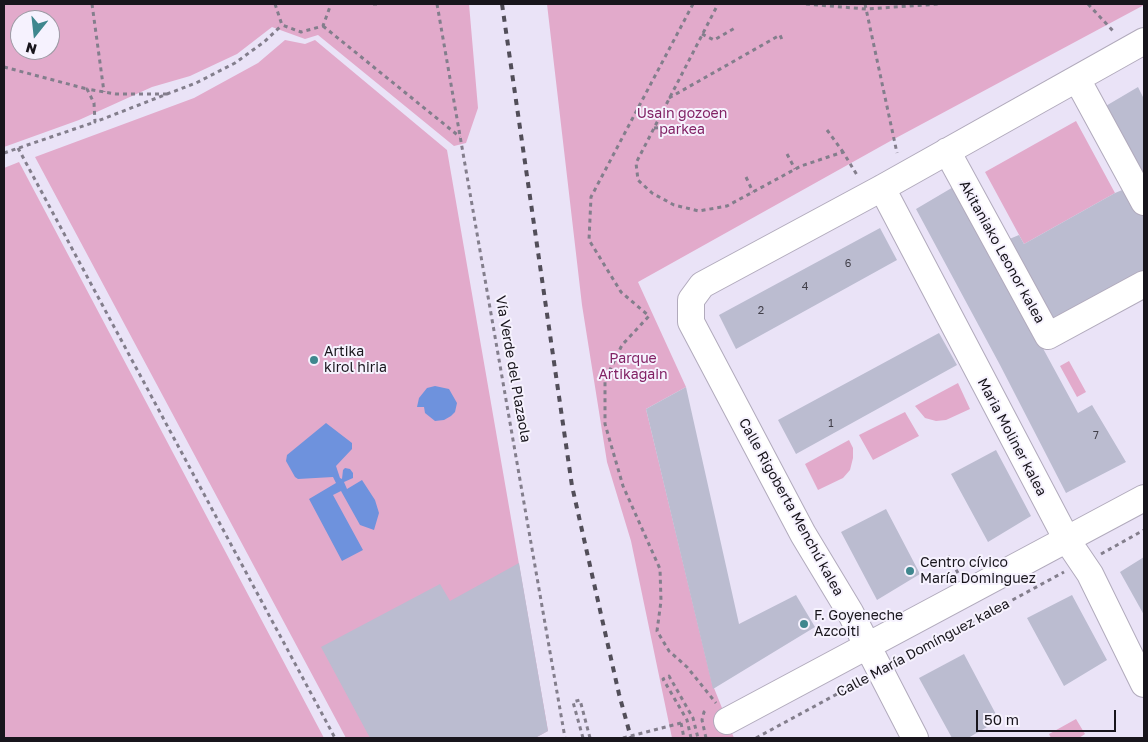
<!DOCTYPE html>
<meta charset="utf-8">
<style>
body{margin:0}
#map{position:relative;width:1148px;height:742px;overflow:hidden;background:#eae3f7;font-family:"Golos Text",sans-serif}
canvas{display:block}
.frame{position:absolute;inset:0;border:5px solid #18151c;pointer-events:none}
.north{position:absolute;left:10px;top:10px;width:50px;height:50px;box-sizing:border-box;background:#f6f2fe;border:1px solid #9d9aa4;border-radius:50%;rotate:196deg;font-size:14px;font-weight:700;line-height:20px;text-align:center;color:#18151c}
.north::after{content:'';display:block;margin:auto;width:18px;height:22px;background:#3f878e;clip-path:polygon(50% 0,100% 100%,50% 72%,0 100%)}
.scale{position:absolute;left:976px;top:710px;width:140px;height:22px;box-sizing:border-box;border:2px solid #18151c;border-top:0;padding-left:6px;font-size:15px;line-height:18px;white-space:nowrap;color:#18151c;-webkit-text-stroke:4px #f6f2fe;paint-order:stroke}
</style>
<div id="map">
<canvas width="1148" height="742"></canvas>
<div class="frame"></div>
<div class="north">N</div>
<div class="scale">50 m</div>
</div>
<script>
const ctx = document.querySelector('canvas').getContext('2d');
ctx.lineJoin = 'round';
function fillPath(path, color) { ctx.fillStyle = color; ctx.fill(path, 'evenodd'); }
const shape = rows => new Path2D(rows.map(r => 'M' + r).join(''));
function stroke(path, color, width, dash) { ctx.strokeStyle = color; ctx.lineWidth = width; ctx.lineCap = dash ? 'butt' : 'round'; ctx.setLineDash(dash || []); ctx.stroke(path); }
function write(font, color, halo, rows, align = 'center') {
  ctx.font = font + ' "Golos Text",sans-serif'; ctx.lineWidth = 4; ctx.setLineDash([]); ctx.textBaseline = 'middle'; ctx.strokeStyle = halo; ctx.fillStyle = color; for (const [text, x, y, turn = 0] of rows) {
    ctx.save(); ctx.translate(x, y); ctx.rotate((+turn || 0) * Math.PI / 180); ctx.textAlign = isNaN(turn) ? turn : align; if (halo) ctx.strokeText(text, 0, 0); ctx.fillText(text, 0, 0); ctx.restore();
  }
}
const green = shape([
 [4,4,469,4,478,108,466,143,454,146,318,35,305,39,272,27,237,54,190,76,152,87,79,120,4,147],
 [20,20,50,20,50,50,20,50],
 [547,4,1144,4,1144,5,894,139,638,282,686,387,646,409,712,683,734,738,672,738,631,541,607,462,582,305],
 [285,40,305,44,315,40,447,150,548,731,535,738,346,738,35,157,194,98,258,63],
 [1076,121,1115,193,1024,244,985,172],
 [19,162,324,738,4,738,4,168],
 [1069,361,1086,392,1077,397,1060,366],
 [958,383,970,409,946,420,936,421,925,418,915,406],
 [905,412,919,436,873,460,859,435],
 [849,440,853,448,853,458,850,470,843,478,818,490,805,464],
 [1076,719,1085,734,1079,738,1051,738,1049,734]
]);
const water = shape([
 [435,386,449,389,457,403,455,412,451,416,444,420,435,421,425,413,424,407,417,407,419,398,427,388],
 [326,423,352,443,352,449,336,466,340,478,342,479,343,470,345,468,350,469,353,473,353,478,344,482,347,489,362,480,375,500,379,513,374,530,360,525,341,491,333,495,363,550,342,561,309,499,336,483,333,477,298,479,295,477,286,461,287,455]
]);
const building = shape([
 [1138,87,1144,99,1144,194,1099,110],
 [955,186,1078,413,1092,405,1126,462,1066,493,1000,365,916,209],
 [1132,186,1144,209,1144,274,1052,324,1007,240,1019,235,1024,244,1115,193],
 [880,228,897,260,736,349,719,315],
 [939,333,957,365,796,454,778,420],
 [686,387,739,624,796,595,815,627,713,689,646,409],
 [996,450,1031,516,988,542,951,474],
 [886,509,920,574,877,600,841,532],
 [1144,557,1144,615,1120,572],
 [519,563,548,731,535,738,370,738,321,647,440,584,450,601],
 [1072,595,1107,660,1064,686,1027,618],
 [964,654,999,720,968,738,952,738,919,678]
]);
const path = shape([
 [92,4,104,92],
 [275,4,282,25,301,32,323,26,331,4],
 [373,4,380,4],
 [437,4,565,738],
 [693,4,591,197,589,240,621,292,649,316,622,345,605,380,605,424,623,486,660,569,661,601,657,631,669,651,687,667,716,703],
 [806,4,866,9,939,4],
 [865,4,897,153],
 [1088,4,1114,32],
 [716,8,636,163,638,180,652,193,674,205,699,211,727,206,801,166,843,152,857,175],
 [323,26,460,137],
 [702,34,714,40,735,28],
 [4,67,87,89],
 [167,94,116,94,87,89,94,103,95,122,167,94,196,83,235,63,264,42,282,25],
 [669,98,780,35,783,42],
 [654,128,666,127],
 [827,130,843,152],
 [18,148,335,738],
 [4,153,95,122],
 [787,154,795,169],
 [746,177,753,192],
 [1101,554,1144,530],
 [948,556,958,573],
 [900,661,1064,572],
 [681,723,684,738],
 [583,738,573,702,580,700,590,738],
 [691,738,687,720,663,679,669,676,693,718,698,738],
 [706,738,702,720,704,712,707,709],
 [756,738,861,681]
]);
const minor = shape([
 [1077,79,1144,202],
 [947,151,1048,336,1144,284],
 [882,188,1067,540,1090,574,1144,684],
 [727,721,1144,498],
 [915,738,850,612,803,534,691,322,691,300,702,285,882,188,1144,41]
]);
const rail = shape([
 [502,4,572,486,619,694,631,738]
]);
const pathBridge = shape([
 [623,738,681,723]
]);
const markers = [
 [314,360,5,"#3f878e"],
 [910,571,5,"#3f878e"],
 [804,624,5,"#3f878e"]
];
const numberNames = [
 ["6",848,264],
 ["4",805,287],
 ["2",761,311],
 ["1",831,424],
 ["7",1096,436]
];
const parkNames = [
 ["Usain gozoen",682,114],
 ["parkea",682,130],
 ["Parque",633,359],
 ["Artikagain",633,375]
];
const streetNames = [
 ["Akitaniako Leonor kalea",1002,252,61],
 ["Vía Verde del Plazaola",513,369,80],
 ["Maria Moliner kalea",1012,437,62],
 ["Calle Rigoberta Menchú kalea",791,507,61],
 ["Calle María Domínguez kalea",923,648,-28]
];
const poiNames = [
 ["Artika",324,352],
 ["kirol hiria",324,368],
 ["Centro cívico",920,563],
 ["María Dominguez",920,579],
 ["F. Goyeneche",814,616],
 ["Azcoiti",814,632]
];
fillPath(green, '#e2aacb');
fillPath(water, '#6e92dd');
fillPath(building, '#bbbcd0');
stroke(minor, '#b1aabc', 28);
stroke(path, '#837e8c', 3, [4, 4]);
stroke(minor, '#fff', 26);
stroke(rail, '#524e59', 4, [6, 6]);
stroke(pathBridge, '#837e8c', 3, [4, 4]);
for (const [x, y, r, color] of markers) { const dot = new Path2D(); dot.arc(x, y, r, 0, 2 * Math.PI); ctx.fillStyle = color; ctx.fill(dot); stroke(dot, '#f6f2fe', 2); }
write('11px', '#413f49', null, numberNames);
write('14px', '#822265', '#f6f2fe', parkNames);
write('14px', '#18151c', '#f6f2fe', streetNames);
write('14px', '#18151c', '#f6f2fe', poiNames, 'left');
</script>
